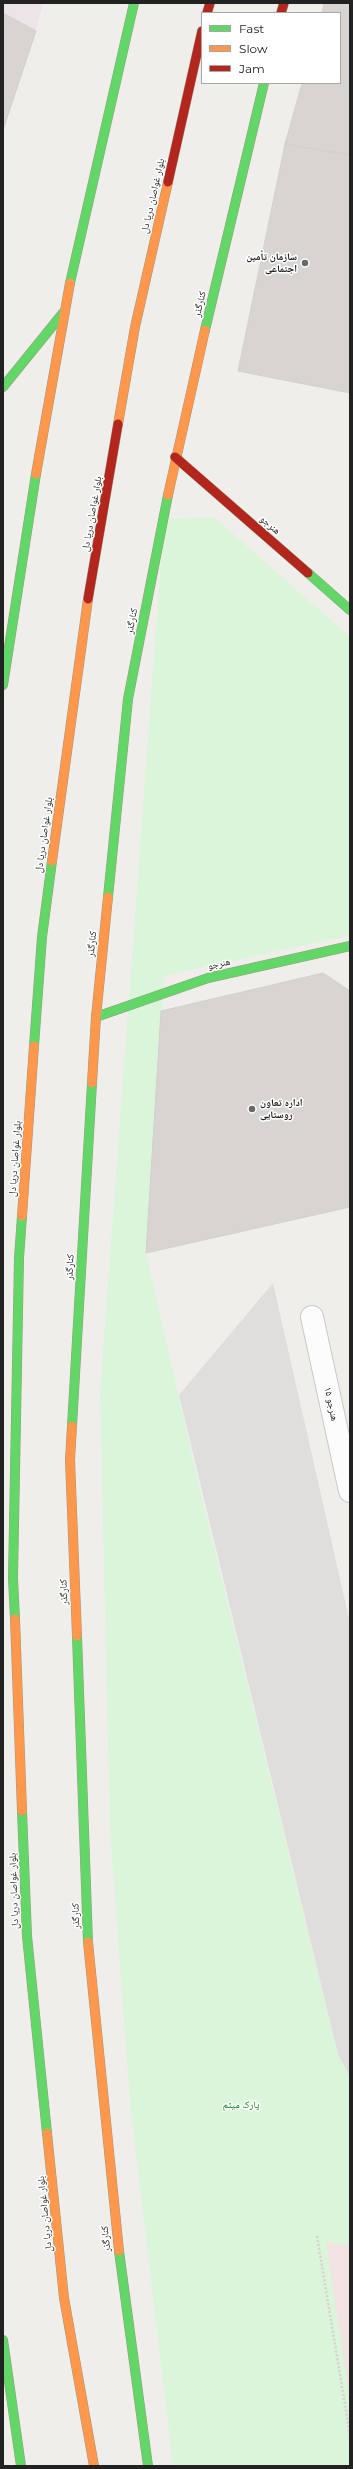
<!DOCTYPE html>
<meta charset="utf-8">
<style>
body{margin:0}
#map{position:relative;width:353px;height:2469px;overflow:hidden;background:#f0eeeb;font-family:Montserrat,sans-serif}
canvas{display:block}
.frame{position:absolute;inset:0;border:4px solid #222;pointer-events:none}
.legend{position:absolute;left:201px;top:12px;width:140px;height:72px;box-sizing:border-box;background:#fff;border:1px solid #a7a7a7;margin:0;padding:5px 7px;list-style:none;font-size:12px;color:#222}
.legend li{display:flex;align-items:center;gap:8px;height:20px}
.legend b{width:20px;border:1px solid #a7a7a7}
</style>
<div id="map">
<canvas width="353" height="2469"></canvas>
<div class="frame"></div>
<ul class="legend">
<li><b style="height:5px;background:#63d668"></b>Fast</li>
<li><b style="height:5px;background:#ff974d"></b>Slow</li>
<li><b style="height:5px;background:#b3261e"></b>Jam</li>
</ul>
</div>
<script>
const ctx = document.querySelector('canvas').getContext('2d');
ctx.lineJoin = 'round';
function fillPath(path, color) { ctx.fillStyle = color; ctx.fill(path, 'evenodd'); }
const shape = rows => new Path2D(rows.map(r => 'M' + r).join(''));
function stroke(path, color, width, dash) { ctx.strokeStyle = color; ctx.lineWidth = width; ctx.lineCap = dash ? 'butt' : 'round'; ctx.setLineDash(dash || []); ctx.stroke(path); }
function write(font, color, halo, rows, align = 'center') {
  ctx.font = font + ' Montserrat,"Noto Naskh Arabic",sans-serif'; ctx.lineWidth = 3; ctx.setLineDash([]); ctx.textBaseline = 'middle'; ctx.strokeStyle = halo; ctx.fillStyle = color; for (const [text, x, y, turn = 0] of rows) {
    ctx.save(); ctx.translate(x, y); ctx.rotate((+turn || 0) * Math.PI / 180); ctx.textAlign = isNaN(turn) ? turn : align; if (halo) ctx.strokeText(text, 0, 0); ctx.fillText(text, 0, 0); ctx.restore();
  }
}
const residential = shape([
 [273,1283,350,1623,350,2077,338,2055,179,1395]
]);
const commercial = shape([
 [325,2242,350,2245,350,2404]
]);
const industrial = shape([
 [3,3,43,3,36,31,3,13]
]);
const park = shape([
 [214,517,350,637,350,935,164,976,146,1253,201,1494,310,1941,338,2055,350,2077,350,2245,326,2242,350,2404,350,2466,173,2466,130,2103,110,1829,100,1393,164,519]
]);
const building = shape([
 [324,3,350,3,350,155,285,144,302,83,340,83,340,13,322,13,324,3],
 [3,13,36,31,3,130,3,13],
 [285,144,350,155,350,393,238,371,285,144],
 [323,973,350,991,350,1207,146,1253,161,1011,323,973]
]);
const path = shape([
 [317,2236,350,2435]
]);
const street = shape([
 [312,1317,350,1491]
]);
const fast = shape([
 [70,283,134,3],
 [205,330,264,83],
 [3,387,63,313],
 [308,573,350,610],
 [3,685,36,474],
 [108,897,128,699,168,495],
 [96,1017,208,978,350,946],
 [34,1046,42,937,52,861],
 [72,1426,92,1083],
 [15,1619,13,1578,19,1258,22,1216],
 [77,1636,88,1942],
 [22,1811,27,1936,47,2133],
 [119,2251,148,2466],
 [3,2340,21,2466]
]);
const slow = shape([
 [118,424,135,327,168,182],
 [36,474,70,283],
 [168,495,205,330],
 [52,861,88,599],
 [92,1083,96,1017,108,897],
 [22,1216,34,1046],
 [72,1426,70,1460,77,1636],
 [15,1619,22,1811],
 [88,1942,119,2251],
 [47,2133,64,2298,94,2466]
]);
const jam = shape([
 [207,13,210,3],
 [281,13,284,3],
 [168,182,202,31],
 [175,457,308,573],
 [88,599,118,424]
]);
const markers = [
 [305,263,4,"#6a6968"],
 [252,1109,4,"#6a6968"]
];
const streetNames = [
 ["بلوار غواصان دریا دل",153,196,-77],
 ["کنارگذر",200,304,-77],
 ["بلوار غواصان دریا دل",92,514,-80],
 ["هنرجو",270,525,41],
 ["کنارگذر",132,621,-79],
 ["بلوار غواصان دریا دل",44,835,-82],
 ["کنارگذر",92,944,-84],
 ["هنرجو",219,964,-13],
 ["بلوار غواصان دریا دل",15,1159,-86],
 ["کنارگذر",70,1267,-87],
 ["هنرجو ۱۵",331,1404,78],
 ["کنارگذر",64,1592,-92],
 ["بلوار غواصان دریا دل",14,1891,-92],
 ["کنارگذر",76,1916,-92],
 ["بلوار غواصان دریا دل",45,2214,-96],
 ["کنارگذر",106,2239,-96]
];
const poiNames = [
 ["سازمان تأمین",297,257],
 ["اجتماعی",297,269],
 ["اداره تعاون",260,1103,"left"],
 ["روستایی",260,1115,"left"]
];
const parkNames = [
 ["پارک میثم",241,2105]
];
fillPath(residential, '#dfdedc');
fillPath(commercial, '#f1e3e1');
fillPath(industrial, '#ede4e9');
fillPath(park, '#daf5da');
fillPath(building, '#d7d4d2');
stroke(building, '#d3d0cc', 1);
stroke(street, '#c9c8c7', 24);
stroke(fast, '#999a82', 10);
stroke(slow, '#999a82', 10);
stroke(jam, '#999a82', 10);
stroke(path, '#dccecd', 2.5, [2, 2]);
stroke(street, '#fdfcfc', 22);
stroke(fast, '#63d668', 9);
stroke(slow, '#ff974d', 9);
stroke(jam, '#b3261e', 9);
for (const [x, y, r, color] of markers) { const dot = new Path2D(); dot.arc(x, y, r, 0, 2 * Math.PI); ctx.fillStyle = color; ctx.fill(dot); stroke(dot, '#fff', 1.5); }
write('10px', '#222', '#fff', streetNames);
write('bold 10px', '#222', '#fff', poiNames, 'right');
write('10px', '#0c8416', '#fff', parkNames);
</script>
